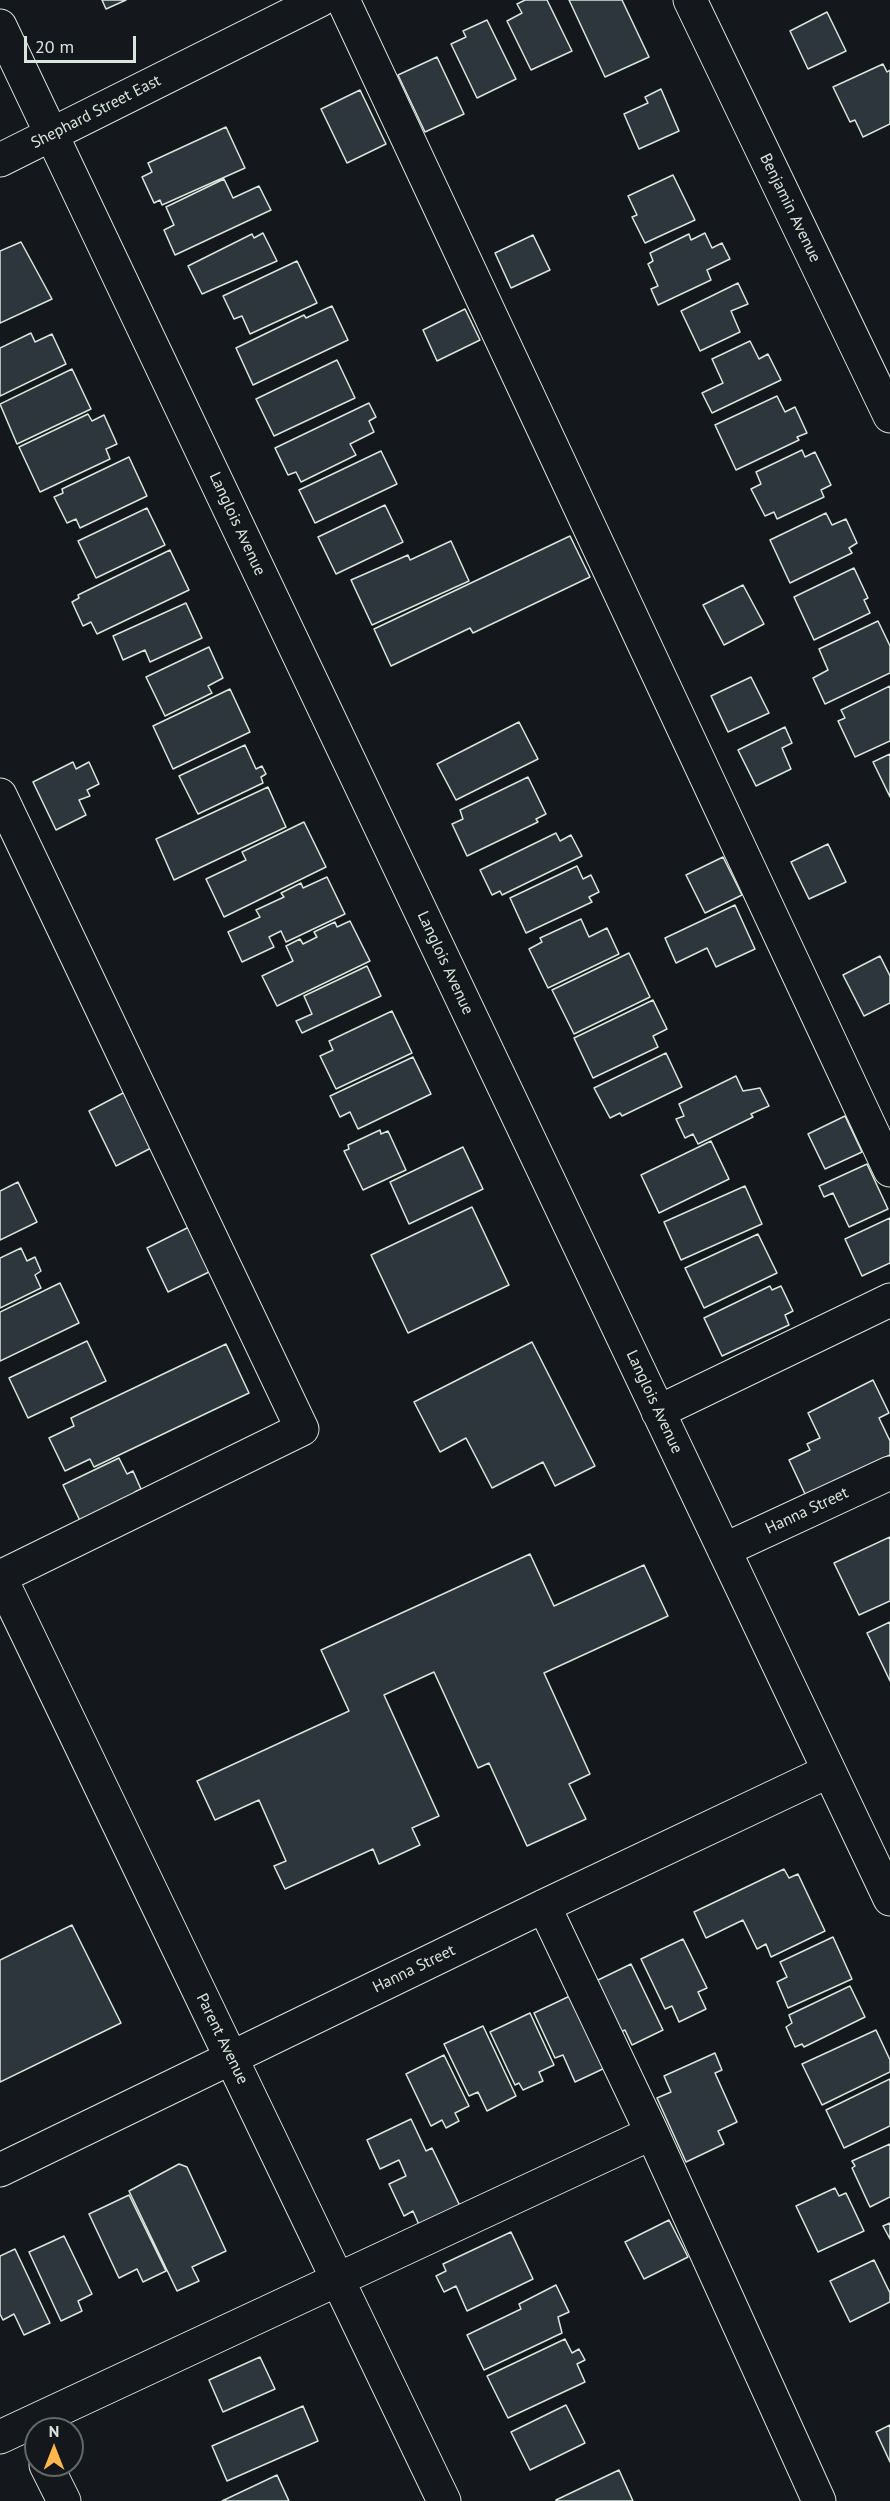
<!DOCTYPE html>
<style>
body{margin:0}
#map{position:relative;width:890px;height:2501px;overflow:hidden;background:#14181c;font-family:"PT Sans",sans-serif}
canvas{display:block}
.north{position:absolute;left:24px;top:2417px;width:60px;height:60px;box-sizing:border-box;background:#14181c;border:2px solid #626a69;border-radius:50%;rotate:0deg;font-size:16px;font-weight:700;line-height:24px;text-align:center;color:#d8e6dc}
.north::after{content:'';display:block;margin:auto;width:21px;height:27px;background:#ffb74d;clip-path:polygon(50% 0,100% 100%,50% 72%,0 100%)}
.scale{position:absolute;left:24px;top:36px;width:112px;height:27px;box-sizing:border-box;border:3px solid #d8e6dc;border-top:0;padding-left:8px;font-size:18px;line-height:21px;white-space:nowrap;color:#d8e6dc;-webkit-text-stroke:4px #14181c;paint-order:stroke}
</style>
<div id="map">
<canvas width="890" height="2501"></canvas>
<div class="north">N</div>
<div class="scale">20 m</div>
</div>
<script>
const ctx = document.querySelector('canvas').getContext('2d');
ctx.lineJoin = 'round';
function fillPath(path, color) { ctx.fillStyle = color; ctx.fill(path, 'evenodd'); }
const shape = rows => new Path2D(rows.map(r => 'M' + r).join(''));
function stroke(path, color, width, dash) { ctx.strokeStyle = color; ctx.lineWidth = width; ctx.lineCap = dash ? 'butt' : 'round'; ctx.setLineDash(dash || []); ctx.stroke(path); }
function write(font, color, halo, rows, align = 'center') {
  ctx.font = font + ' "PT Sans",sans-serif'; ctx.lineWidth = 4.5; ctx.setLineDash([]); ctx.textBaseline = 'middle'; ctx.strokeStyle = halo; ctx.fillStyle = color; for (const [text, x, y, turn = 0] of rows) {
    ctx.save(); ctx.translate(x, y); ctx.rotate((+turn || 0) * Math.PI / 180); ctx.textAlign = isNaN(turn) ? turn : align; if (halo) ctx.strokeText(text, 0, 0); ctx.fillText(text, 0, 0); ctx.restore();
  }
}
const building = shape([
 [102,0,126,0,106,9,102,0],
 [525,0,547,0,572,51,531,70,507,21,522,13,517,4,525,0],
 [569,0,622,0,649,57,605,77,569,0],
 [827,12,846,51,808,69,790,31,827,12],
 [487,20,516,79,477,98,451,44,466,37,463,31,487,20],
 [437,57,464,114,425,132,398,75,437,57],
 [883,64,887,72,890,70,890,124,863,137,855,120,850,122,833,87,883,64],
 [661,89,679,131,639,149,624,114,648,103,645,97,661,89],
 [360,90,386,144,347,163,321,109,360,90],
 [226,127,245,168,162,205,160,200,154,203,142,177,152,172,148,163,226,127],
 [673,175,695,220,645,243,632,217,637,215,628,196,673,175],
 [224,179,233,198,259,186,271,210,175,255,164,230,174,225,166,207,224,179],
 [263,233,277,261,202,294,188,266,252,234,254,238,263,233],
 [705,233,712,248,722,243,730,259,707,270,711,280,658,305,651,289,658,286,648,264,653,261,650,253,689,234,691,240,705,233],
 [533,235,550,270,511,288,495,253,533,235],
 [21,242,52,299,0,323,0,251,21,242],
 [297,261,317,303,250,334,242,316,234,319,223,296,297,261],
 [738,283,748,304,731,311,740,332,700,351,681,311,738,283],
 [332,306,348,340,253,385,236,348,304,315,306,318,332,306],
 [465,309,480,340,437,361,423,330,465,309],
 [31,333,35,342,52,334,66,364,0,396,0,348,31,333],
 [750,341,759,359,768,354,781,380,712,413,702,393,723,383,712,359,750,341],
 [337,360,355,398,274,436,256,399,337,360],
 [72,369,91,409,17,444,0,404,72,369],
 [777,396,785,412,795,407,807,433,797,437,799,440,736,470,715,425,777,396],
 [369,403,376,417,369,421,374,432,350,444,356,455,301,482,296,472,288,475,275,448,369,403],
 [88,414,92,421,104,415,117,444,106,449,110,459,40,492,19,447,88,414],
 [802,450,805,457,815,452,831,485,821,490,824,497,777,519,774,512,765,516,751,489,761,484,756,472,802,450],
 [381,451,397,484,315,523,299,490,381,451],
 [129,457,147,496,80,528,76,519,67,523,54,497,63,493,62,489,129,457],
 [385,505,403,542,336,574,318,537,385,505],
 [147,508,165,545,96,578,78,541,147,508],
 [826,513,832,525,846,519,857,543,849,548,852,553,790,583,770,540,826,513],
 [570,536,590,577,473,633,470,628,391,666,374,629,570,536],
 [451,541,469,581,372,625,351,580,408,555,410,560,451,541],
 [170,550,189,590,97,634,91,622,83,626,72,602,79,598,78,595,170,550],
 [854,568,868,598,864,600,870,613,814,640,794,597,854,568],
 [743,585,764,624,724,645,703,605,743,585],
 [186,603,202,638,150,662,145,650,123,660,113,636,186,603],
 [878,621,890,646,890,673,825,704,813,678,828,670,819,649,878,621],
 [209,647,223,678,208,686,212,693,165,716,146,677,209,647],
 [751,677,769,713,728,732,711,696,751,677],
 [890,686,890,741,855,757,838,721,845,718,841,710,890,686],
 [230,689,250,732,173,769,153,726,230,689],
 [519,722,538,759,456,800,437,764,519,722],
 [785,727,792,743,782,748,791,769,756,786,738,750,785,727],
 [245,745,256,769,262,766,266,774,261,777,263,783,198,814,179,776,245,745],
 [890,754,890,797,873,762,890,754],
 [73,762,76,769,89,762,99,784,87,790,90,796,79,800,86,815,56,830,33,782,73,762],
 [528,777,546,814,536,819,538,822,467,856,452,824,463,819,460,810,528,777],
 [268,787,286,827,174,880,156,839,268,787],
 [304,822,326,867,224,917,206,879,246,860,242,852,304,822],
 [556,833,560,841,571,835,582,856,502,895,500,891,492,895,480,870,556,833],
 [828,844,846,882,809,899,791,862,828,844],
 [723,857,742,895,705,913,686,875,723,857],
 [577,866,583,879,591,875,599,892,589,897,592,902,526,933,510,898,577,866],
 [327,877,345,914,286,942,281,931,269,937,274,947,242,962,228,932,260,917,256,910,284,897,281,893,301,883,303,888,327,877],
 [735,905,755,949,716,967,707,948,676,963,665,938,735,905],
 [581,919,589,937,607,928,619,954,548,988,529,949,542,942,540,938,581,919],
 [350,921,370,961,277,1006,262,976,293,961,286,946,300,939,303,944,317,937,314,932,335,922,337,927,350,921],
 [629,953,650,997,574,1034,552,990,629,953],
 [880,956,890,976,890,1003,864,1016,843,975,880,956],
 [367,966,381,996,302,1033,296,1021,312,1014,304,996,367,966],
 [653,1000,667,1029,653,1036,658,1047,593,1078,574,1038,653,1000],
 [392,1011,412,1053,336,1089,320,1056,333,1050,329,1041,392,1011],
 [666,1053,682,1087,622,1116,620,1113,610,1118,594,1088,666,1053],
 [413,1057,431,1094,358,1129,350,1112,340,1117,330,1096,413,1057],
 [736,1076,743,1091,760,1088,769,1106,751,1114,753,1117,698,1144,693,1134,685,1138,676,1119,684,1116,679,1104,736,1076],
 [125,1092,153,1147,116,1166,89,1111,125,1092],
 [845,1116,862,1152,825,1169,808,1134,845,1116],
 [380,1130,381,1134,388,1131,406,1170,363,1190,344,1151,349,1149,348,1145,380,1130],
 [711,1141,729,1179,659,1213,641,1175,711,1141],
 [463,1147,483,1189,409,1224,390,1182,463,1147],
 [867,1164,888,1209,849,1227,833,1193,824,1197,819,1186,867,1164],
 [18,1182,37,1222,0,1240,0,1191,18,1182],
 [745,1186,762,1224,681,1260,664,1222,745,1186],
 [472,1207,509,1285,408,1333,371,1255,472,1207],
 [890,1218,890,1263,862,1276,845,1239,890,1218],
 [191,1226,213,1270,168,1292,147,1248,191,1226],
 [758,1234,777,1273,704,1308,685,1268,758,1234],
 [21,1248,27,1261,35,1257,41,1271,35,1275,41,1288,0,1308,0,1258,21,1248],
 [60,1283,79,1323,0,1361,0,1312,60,1283],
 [770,1286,772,1290,781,1286,793,1311,785,1315,789,1325,722,1356,704,1318,770,1286],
 [87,1341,106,1381,28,1418,9,1378,87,1341],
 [532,1342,595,1466,555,1486,543,1462,492,1488,466,1438,440,1452,414,1402,532,1342],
 [226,1344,249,1393,94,1467,90,1459,65,1471,49,1438,74,1426,71,1418,226,1344],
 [873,1380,889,1413,879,1418,890,1441,890,1455,806,1496,789,1460,810,1450,807,1444,820,1438,808,1413,873,1380],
 [119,1458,127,1474,133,1471,141,1489,135,1492,138,1499,82,1525,63,1485,119,1458],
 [890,1537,890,1601,859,1615,834,1563,890,1537],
 [530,1554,554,1606,644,1565,668,1616,544,1673,590,1774,569,1784,586,1819,527,1846,489,1763,478,1768,434,1672,384,1695,439,1816,412,1828,420,1845,379,1864,373,1849,285,1889,274,1866,286,1861,259,1800,215,1820,197,1781,349,1711,321,1650,530,1554],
 [890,1622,890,1681,867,1633,890,1622],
 [784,1869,789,1878,798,1874,825,1931,771,1957,766,1944,757,1949,743,1920,706,1938,694,1912,784,1869],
 [72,1925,121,2023,0,2082,0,1960,72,1925],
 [833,1937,852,1979,788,2008,777,1982,787,1977,780,1962,833,1937],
 [683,1939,707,1988,698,1992,706,2009,679,2022,672,2006,665,2009,641,1959,683,1939],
 [631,1964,663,2030,632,2045,625,2030,618,2033,594,1982,631,1964],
 [850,1986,865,2017,804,2047,802,2044,795,2047,786,2027,792,2023,789,2015,850,1986],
 [572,1995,607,2067,575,2082,563,2055,555,2058,534,2013,572,1995],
 [530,2013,554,2065,539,2072,543,2081,523,2090,519,2083,515,2085,490,2032,530,2013],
 [483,2026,516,2096,487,2111,478,2092,469,2096,444,2044,483,2026],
 [876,2030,890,2060,890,2072,822,2105,802,2064,876,2030],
 [715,2053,722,2070,715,2073,737,2122,718,2131,724,2144,686,2162,657,2098,671,2092,664,2076,715,2053],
 [444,2055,469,2106,455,2113,459,2121,446,2128,442,2120,431,2126,406,2074,444,2055],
 [890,2079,890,2126,844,2148,826,2110,890,2079],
 [411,2119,426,2151,432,2148,461,2208,420,2227,413,2211,404,2216,389,2184,406,2176,399,2160,380,2169,367,2140,411,2119],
 [890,2144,890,2197,870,2207,852,2168,855,2166,852,2161,890,2144],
 [179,2164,187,2167,226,2251,192,2267,199,2281,177,2291,129,2191,179,2164],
 [835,2188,839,2196,846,2193,864,2231,818,2252,796,2206,835,2188],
 [129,2195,166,2271,143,2282,137,2269,119,2278,89,2214,129,2195],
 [669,2220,688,2257,644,2279,625,2242,669,2220],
 [890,2223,890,2239,883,2226,890,2223],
 [511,2232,533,2279,467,2311,456,2286,444,2292,436,2276,446,2271,443,2264,511,2232],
 [64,2236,92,2294,78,2301,82,2311,61,2321,29,2252,64,2236],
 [15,2249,50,2323,24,2335,14,2314,3,2320,0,2314,0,2256,15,2249],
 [874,2260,890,2293,890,2302,850,2322,830,2281,874,2260],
 [556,2285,569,2312,558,2317,562,2333,484,2370,467,2335,521,2309,519,2304,556,2285],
 [565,2339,572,2353,579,2349,585,2360,577,2364,585,2382,508,2418,487,2376,565,2339],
 [260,2357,275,2389,223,2412,209,2380,260,2357],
 [566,2405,585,2443,530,2470,511,2432,566,2405],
 [303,2406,318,2441,227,2481,212,2446,303,2406],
 [890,2425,890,2462,876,2432,890,2425],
 [619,2470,633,2501,556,2501,556,2500,619,2470],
 [277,2475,289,2501,222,2501,277,2475]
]);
const minor = shape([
 [343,0,890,1170],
 [690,0,890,416],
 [0,26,890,1899],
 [0,160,320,0],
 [0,795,302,1429,0,1577],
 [658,1412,890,1300],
 [724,1550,890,1473],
 [0,1577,444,2501],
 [544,1906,652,2133,819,2501],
 [0,2170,544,1906,829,1771],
 [0,2437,652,2133],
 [46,2465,64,2501]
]);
const streetNames = [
 ["Shephard Street East",96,112,-27],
 ["Benjamin Avenue",790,208,64],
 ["Langlois Avenue",237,524,65],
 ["Langlois Avenue",445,963,65],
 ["Langlois Avenue",654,1402,65],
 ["Hanna Street",807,1511,-25],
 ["Hanna Street",414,1969,-26],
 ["Parent Avenue",222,2039,64]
];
fillPath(building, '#2c363c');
stroke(building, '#d8e6dc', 1.5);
stroke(minor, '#d8e6dc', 35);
stroke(minor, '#14181c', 33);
write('16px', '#d8e6dc', '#14181c', streetNames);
</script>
